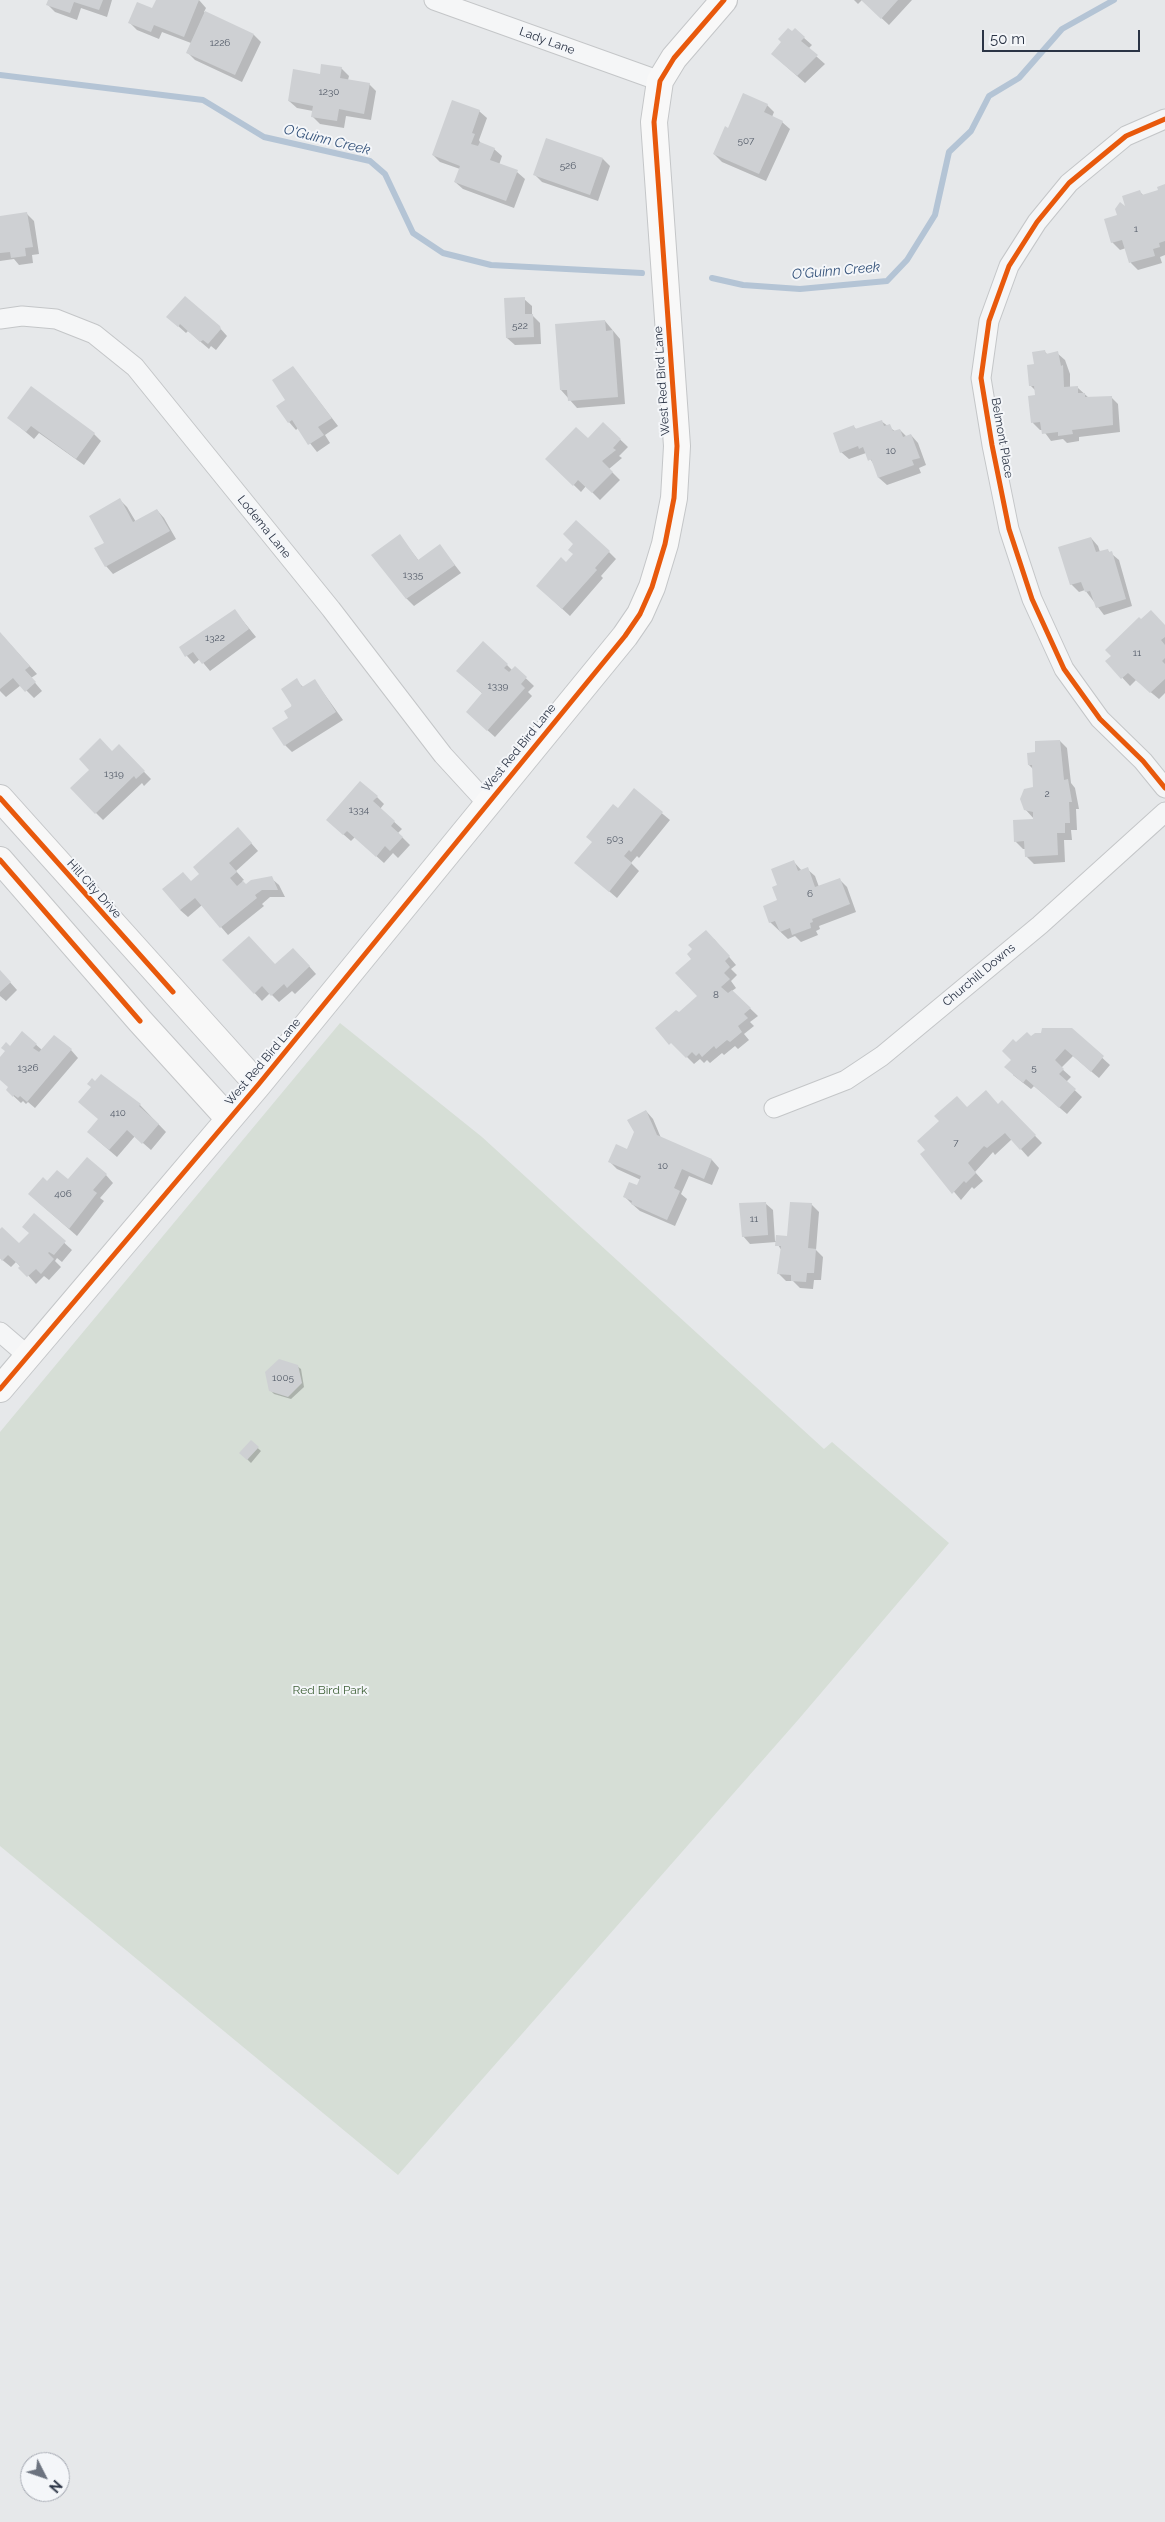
<!DOCTYPE html>
<style>
body{margin:0}
#map{position:relative;width:1165px;height:2522px;overflow:hidden;background:#e6e8ea;font-family:Raleway,sans-serif}
canvas{display:block}
.north{position:absolute;left:20px;top:2452px;width:50px;height:50px;box-sizing:border-box;background:#f4f6f9;border:1px solid #a4a8b1;border-radius:50%;rotate:131deg;font-size:14px;font-weight:700;line-height:20px;text-align:center;color:#2b3445}
.north::after{content:'';display:block;margin:auto;width:18px;height:22px;background:#6c737f;clip-path:polygon(50% 0,100% 100%,50% 72%,0 100%)}
.scale{position:absolute;left:982px;top:30px;width:158px;height:22px;box-sizing:border-box;border:2px solid #2b3445;border-top:0;padding-left:6px;font-size:15px;line-height:18px;white-space:nowrap;color:#2b3445;-webkit-text-stroke:4px #f4f6f9;paint-order:stroke}
</style>
<div id="map">
<canvas width="1165" height="2522"></canvas>
<div class="north">N</div>
<div class="scale">50 m</div>
</div>
<script>
const ctx = document.querySelector('canvas').getContext('2d');
ctx.lineJoin = 'round';
function fillPath(path, color) { ctx.fillStyle = color; ctx.fill(path, 'evenodd'); }
const shape = rows => new Path2D(rows.map(r => 'M' + r).join(''));
function stroke(path, color, width, dash) { ctx.strokeStyle = color; ctx.lineWidth = width; ctx.lineCap = dash ? 'butt' : 'round'; ctx.setLineDash(dash || []); ctx.stroke(path); }
function write(font, color, halo, rows, align = 'center') {
  ctx.font = font + ' Raleway,sans-serif'; ctx.lineWidth = 4; ctx.setLineDash([]); ctx.textBaseline = 'middle'; ctx.strokeStyle = halo; ctx.fillStyle = color; for (const [text, x, y, turn = 0] of rows) {
    ctx.save(); ctx.translate(x, y); ctx.rotate((+turn || 0) * Math.PI / 180); ctx.textAlign = isNaN(turn) ? turn : align; if (halo) ctx.strokeText(text, 0, 0); ctx.fillText(text, 0, 0); ctx.restore();
  }
}
const green = shape([
 [340,1023,482,1137,824,1449,832,1442,949,1543,798,1720,398,2175,0,1846,0,1432]
]);
const shadow = shape([
 [49,0,112,0,107,17,81,8,77,20,55,12,47,4],
 [157,0,199,0,206,8,204,12,254,35,261,42,242,82,195,60,187,52,191,43,162,32,159,39,137,30,130,23,153,10],
 [854,0,912,0,889,25,862,0,858,4],
 [795,30,812,45,808,49,825,64,805,83,780,61],
 [341,68,349,76,348,80,369,84,376,91,371,120,346,116,344,128,320,124,312,116,313,111,297,108,289,101,321,75],
 [767,105,774,112,772,117,782,122,790,129,766,181,722,162,714,154,729,129],
 [479,111,487,118,479,140,481,144,494,149,502,156,499,165,517,172,525,179,514,208,463,189,455,182,460,169,440,162,433,155],
 [603,159,610,166,598,201,542,182,534,174],
 [1165,186,1165,255,1160,257,1162,263,1138,270,1131,263,1126,248,1120,250,1112,242,1119,216,1128,209,1140,192,1144,196,1160,191],
 [27,214,34,221,39,254,32,255,33,263,19,265,14,259,0,261,0,217],
 [524,299,532,306,532,315,540,323,541,344,515,345,507,338],
 [168,317,219,327,227,336,216,350,211,346,209,349,188,331,186,333],
 [605,321,620,339,625,404,577,408,561,390],
 [1045,352,1048,355,1057,353,1065,360,1070,374,1070,388,1078,388,1089,398,1111,397,1118,404,1120,432,1079,437,1079,441,1067,443,1063,439,1051,441,1043,430,1040,430,1033,423,1030,397,1036,396,1036,391,1031,386,1035,365],
 [293,367,338,426,325,435,330,443,317,452,298,428,296,430,289,422,287,401],
 [9,418,94,434,101,441,84,465,39,433,34,439],
 [881,421,896,432,900,430,907,437,911,435,918,443,926,465,919,468,921,473,887,485,879,478,875,466,866,453,849,459,841,452,854,427,857,430],
 [603,423,628,447,619,456,622,458,609,469,620,480,600,500,586,486,581,492,547,459,588,440],
 [120,500,127,507,136,522,157,510,164,518,176,539,113,574,106,566,105,544],
 [400,536,419,561,440,546,461,573,414,606,406,598],
 [1091,538,1098,546,1100,552,1107,550,1119,560,1132,606,1104,615,1085,590,1079,592,1071,584],
 [609,552,616,559,601,576,603,578,570,616,545,593,566,563],
 [235,611,256,637,210,671,200,659,194,664,180,648],
 [1165,626,1165,693,1159,699,1136,680,1130,686,1107,661],
 [0,633,37,674,31,678,42,691,34,698,21,685,6,697,0,691],
 [507,665,513,671,515,668,534,686,528,692,532,696,495,737,475,719,483,694,465,678],
 [296,680,304,688,315,681,343,720,292,752,285,745],
 [1060,741,1067,748,1071,783,1075,788,1079,809,1076,809,1077,830,1071,830,1072,840,1064,840,1065,862,1034,864,1027,857,1026,849,1023,849,1015,841,1035,820,1025,809,1034,788,1033,769,1029,765,1036,754],
 [119,746,151,779,144,786,142,783,103,820,72,789],
 [634,790,670,820,639,858,637,856,631,863,639,871,617,898,576,863],
 [377,797,384,804,380,809,402,829,398,833,410,845,398,858,393,853,384,863,355,837,351,841,335,827],
 [245,836,258,851,236,871,244,880,242,881,246,885,271,878,279,885,285,897,270,897,262,904,264,906,228,935,202,905,188,917,180,910,191,882],
 [794,862,802,871,807,869,815,876,819,887,839,879,847,887,856,912,819,926,820,929,816,931,818,935,801,942,795,936,788,939,770,922,778,901,779,886],
 [714,939,736,965,731,969,737,975,731,981,736,988,732,991,758,1016,750,1022,754,1026,744,1034,749,1040,738,1049,735,1046,724,1055,722,1053,710,1063,707,1060,704,1063,700,1059,694,1064,686,1056,679,1014,698,996],
 [301,957,316,974,295,994,292,991,279,1002,270,993,262,1001,224,960,276,965],
 [0,971,17,990,6,1001,0,996],
 [1071,1029,1110,1065,1099,1078,1073,1056,1061,1068,1071,1077,1066,1082,1082,1097,1067,1114,1034,1086,1031,1089,1013,1075,1012,1060,1015,1044,1031,1038],
 [23,1033,42,1050,71,1050,78,1058,35,1108,28,1102,26,1104,23,1101,21,1103,7,1090,10,1088,0,1079,0,1059],
 [101,1075,140,1105,166,1132,151,1150,135,1136,117,1157,96,1139,99,1120,95,1082],
 [1002,1102,1042,1143,1028,1157,1012,1139,995,1155,993,1152,975,1172,983,1181,974,1189,972,1187,961,1200,922,1154,967,1109,998,1105],
 [646,1111,653,1119,661,1138,712,1160,719,1168,712,1185,689,1176,681,1194,687,1199,675,1226,640,1211,632,1204,625,1197,638,1187,641,1180,617,1169,610,1162,627,1150],
 [106,1175,113,1183,100,1198,104,1201,77,1236,38,1202,47,1183],
 [765,1203,773,1210,775,1241,788,1237,811,1204,819,1212,816,1250,823,1257,821,1280,814,1280,813,1289,800,1288,793,1281,786,1281,778,1273,782,1251,776,1242,750,1244,743,1236],
 [34,1215,72,1250,62,1262,57,1258,55,1261,61,1267,49,1280,44,1276,36,1284,16,1262,11,1267,0,1258,0,1231,19,1245,30,1233],
 [297,1366,301,1369,304,1387,291,1399,274,1394,270,1390],
 [251,1442,261,1451,251,1463,241,1453]
]);
const stream = shape([
 [0,75,203,100,264,137,370,161,385,174,413,233,443,253,491,265,642,273],
 [712,278,743,285,800,289,887,281,907,260,935,215,949,152,971,131,989,96,1019,78,1062,29,1114,0]
]);
const building = shape([
 [48,0,103,0,99,10,74,2,70,13,46,5],
 [156,0,199,0,184,37,154,25,151,32,128,23,137,2,152,8],
 [861,0,898,0,881,19],
 [205,11,254,34,235,75,186,53],
 [788,28,792,31,795,28,805,37,801,41,818,55,797,76,771,54,781,42,778,39],
 [321,64,342,67,340,78,370,83,364,114,339,109,337,121,311,117,313,106,288,101,293,69,320,74],
 [743,93,768,104,764,112,783,121,759,174,713,154,725,126,728,128],
 [452,100,480,110,472,133,475,134,471,144,478,146,480,142,495,148,490,160,518,170,506,201,454,182,460,166,432,155],
 [546,138,603,158,590,195,533,175],
 [1165,184,1165,241,1159,243,1160,247,1153,249,1155,256,1129,263,1122,240,1111,243,1104,219,1117,215,1115,209,1120,202,1125,206,1122,196,1140,190,1142,195,1158,190,1157,187],
 [27,212,33,247,25,248,26,256,11,258,10,252,0,253,0,216],
 [185,296,220,326,221,329,208,344,203,340,200,342,180,324,178,327,166,317],
 [525,297,525,314,533,314,534,337,506,338,504,298],
 [605,320,606,331,613,330,618,397,568,401,567,390,560,390,555,324],
 [1045,350,1046,354,1058,351,1061,366,1063,365,1064,387,1078,386,1078,393,1085,393,1085,397,1112,396,1113,425,1072,430,1073,434,1058,436,1058,432,1042,434,1040,422,1031,423,1028,396,1035,395,1034,386,1029,386,1027,365,1034,364,1032,352],
 [293,366,332,418,318,427,324,435,308,445,292,420,288,423,276,406,285,400,272,380],
 [31,386,95,433,76,459,31,426,26,432,7,418],
 [882,420,884,426,890,424,893,431,900,429,903,437,911,434,920,458,912,460,914,465,878,478,871,459,868,461,863,447,859,449,858,446,840,453,833,433,854,425,855,429],
 [603,422,621,439,613,448,616,450,602,461,613,472,592,493,578,480,573,486,545,459,576,427,588,438],
 [120,498,133,522,157,509,170,531,105,567,94,548,104,543,89,516],
 [576,520,610,551,595,568,597,570,562,609,536,586,561,557,566,562,573,554,568,550,573,544,563,534],
 [400,534,418,560,440,544,455,565,406,599,371,555],
 [1091,537,1096,552,1108,549,1109,552,1112,551,1126,599,1096,608,1090,591,1085,592,1081,582,1070,585,1058,547],
 [235,609,249,629,202,664,193,652,185,657,179,647],
 [1151,610,1165,625,1165,637,1161,640,1165,645,1165,658,1162,661,1165,664,1165,679,1150,693,1128,673,1121,679,1105,661,1111,656,1105,650,1139,617,1141,619],
 [0,632,30,666,25,670,36,682,25,692,13,678,0,689],
 [483,641,508,664,504,668,509,672,515,666,527,677,521,684,525,688,487,731,466,712,482,693,456,671],
 [297,678,302,687,315,679,336,712,284,746,272,728,288,718,284,711,292,706,281,689],
 [100,738,112,751,119,744,145,771,136,779,134,776,95,814,70,788,89,770,79,759],
 [1060,740,1064,780,1068,779,1072,802,1069,802,1070,823,1065,823,1065,833,1057,833,1058,855,1025,857,1024,841,1014,842,1013,820,1033,819,1033,812,1024,810,1020,799,1024,789,1033,787,1032,765,1028,765,1027,753,1035,752,1035,741],
 [360,781,378,796,373,801,395,821,391,826,403,837,390,851,385,846,376,857,347,831,343,835,326,820],
 [634,788,663,812,631,852,629,850,624,856,632,863,609,892,574,863,592,842,586,837,613,804,618,808],
 [238,827,252,843,229,863,237,872,230,878,237,886,243,881,246,884,251,880,272,876,278,890,262,890,255,895,257,898,220,928,195,898,180,910,162,889,183,872,191,881,199,874,193,867],
 [794,860,798,871,808,867,815,887,840,878,850,904,812,919,813,922,810,923,811,928,792,935,790,928,780,932,775,921,769,923,763,906,777,900,772,887,777,885,771,869],
 [706,930,730,956,725,961,730,967,724,973,730,979,721,987,728,993,732,990,751,1008,744,1014,748,1018,738,1026,742,1032,730,1042,727,1040,716,1049,714,1046,702,1057,699,1053,696,1056,692,1052,686,1058,671,1043,669,1045,655,1028,676,1010,679,1012,697,996,675,973,691,959,687,954,692,949,688,945],
 [249,936,275,964,293,948,310,966,287,988,284,984,271,996,262,986,254,994,222,960],
 [0,970,11,982,0,992],
 [1042,1028,1072,1028,1104,1056,1091,1072,1065,1049,1055,1060,1064,1069,1059,1074,1076,1089,1059,1108,1026,1079,1023,1083,1004,1067,1011,1060,1002,1051,1013,1039,1016,1042,1027,1032,1031,1036,1035,1033,1041,1033],
 [22,1031,37,1044,33,1048,39,1052,54,1035,72,1049,27,1102,20,1096,18,1098,14,1095,13,1097,6,1090,8,1087,0,1080,0,1057,5,1051,1,1048,6,1042,10,1046],
 [101,1074,141,1104,139,1106,159,1124,142,1144,127,1130,109,1150,87,1132,98,1119,78,1102,91,1087,87,1084,92,1078,95,1081],
 [986,1090,998,1104,1002,1100,1036,1135,1020,1150,1005,1133,987,1148,984,1146,968,1163,976,1173,966,1183,964,1181,952,1194,920,1154,925,1150,917,1141,939,1121,934,1116,957,1096,967,1107],
 [646,1110,657,1135,712,1159,704,1179,682,1169,674,1188,680,1191,667,1220,631,1204,632,1201,623,1197,629,1182,637,1185,641,1176,608,1162,616,1144,627,1149,634,1132,627,1120],
 [87,1157,107,1174,93,1190,97,1193,69,1229,28,1194,43,1177,47,1181,57,1170,68,1179],
 [766,1202,768,1235,742,1237,739,1203],
 [790,1202,812,1203,808,1248,816,1249,814,1273,807,1273,806,1282,791,1281,791,1275,777,1274,781,1246,775,1246,776,1235,787,1236],
 [34,1213,66,1241,54,1255,49,1252,48,1253,54,1259,41,1274,36,1269,27,1277,18,1268,20,1266,8,1255,2,1261,0,1258,0,1229,2,1227,19,1243,29,1233,22,1227],
 [279,1359,298,1365,302,1383,288,1397,269,1391,265,1372],
 [251,1440,259,1447,247,1460,239,1453]
]);
const street = shape([
 [434,0,660,81],
 [1165,119,1126,136,1069,183,1037,222,1009,266,989,321,981,378,992,445,1009,529,1032,599,1064,669,1100,719,1143,761,1165,788],
 [0,319,22,316,56,319,94,334,135,367,331,609,443,755,487,803],
 [774,1108,846,1080,882,1056,1040,925,1165,812],
 [0,1332,28,1356]
]);
const secondary = shape([
 [0,798,258,1085],
 [0,860,140,1021,229,1119],
 [0,1389,258,1085,625,636,640,614,652,587,665,544,674,498,677,446,654,122,660,81,674,58,724,0]
]);
const cycleway = shape([
 [1165,119,1126,136,1069,183,1037,222,1009,266,989,321,981,378,992,445,1009,529,1032,599,1064,669,1100,719,1143,761,1165,788],
 [0,798,173,992],
 [0,860,140,1021],
 [0,1389,258,1085,625,636,640,614,652,587,665,544,674,498,677,446,654,122,660,81,674,58,724,0]
]);
const numberNames = [
 ["1226",220,43],
 ["1230",329,92],
 ["507",746,141],
 ["526",568,166],
 ["1",1136,229],
 ["522",520,326],
 ["10",891,451],
 ["1335",413,575],
 ["1322",215,638],
 ["11",1137,653],
 ["1339",498,686],
 ["1319",114,774],
 ["2",1047,794],
 ["1334",359,810],
 ["503",615,839],
 ["6",810,894],
 ["8",716,995],
 ["1326",28,1068],
 ["5",1034,1068],
 ["410",118,1113],
 ["7",956,1143],
 ["10",663,1166],
 ["406",63,1194],
 ["11",754,1219],
 ["1005",283,1378]
];
const streetNames = [
 ["Lady Lane",547,41,20],
 ["West Red Bird Lane",662,381,-94],
 ["Belmont Place",1002,438,80],
 ["Lodema Lane",264,527,51],
 ["West Red Bird Lane",519,748,-51],
 ["Hill City Drive",94,889,48],
 ["Churchill Downs",979,975,-40],
 ["West Red Bird Lane",263,1062,-50]
];
const parkNames = [
 ["Red Bird Park",330,1690]
];
const waterNames = [
 ["O'Guinn Creek",327,140,14],
 ["O'Guinn Creek",836,271,-5]
];
fillPath(green, '#d6ded6');
fillPath(shadow, '#0003');
stroke(stream, '#b4c4d5', 6);
fillPath(building, '#ced0d3');
stroke(street, '#c4c6c8', 21);
stroke(secondary, '#c4c6c8', 28);
stroke(street, '#f5f6f7', 19);
stroke(secondary, '#f8f8f8', 26);
stroke(cycleway, '#e8590c', 5);
write('10px', '#545c69', null, numberNames);
write('12px', '#2b3445', '#f4f6f9', streetNames);
write('12px', '#3f6138', '#f4f6f9', parkNames);
write('italic 14px', '#34527a', '#f4f6f9', waterNames);
</script>
